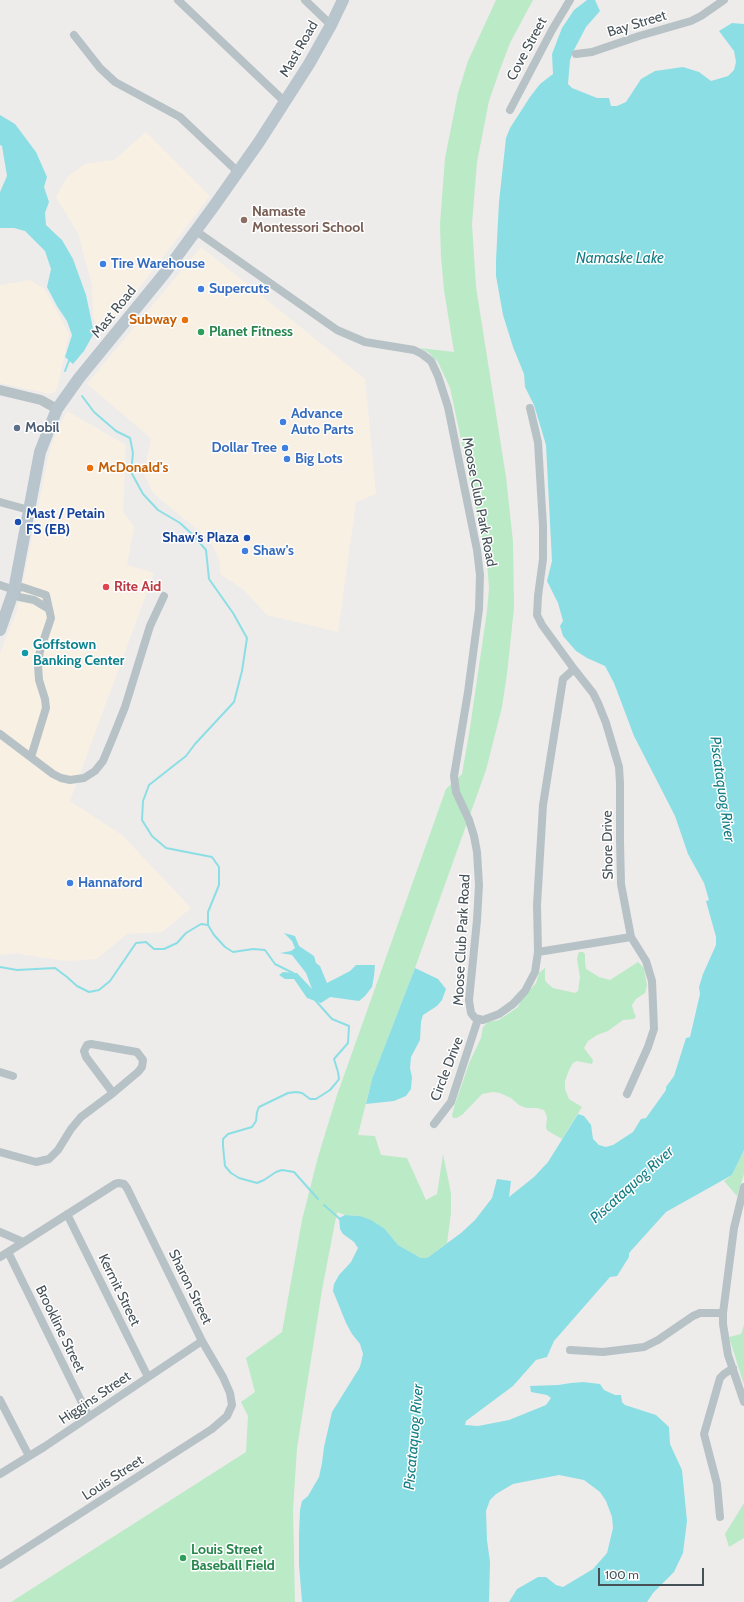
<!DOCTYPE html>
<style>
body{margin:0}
#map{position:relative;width:744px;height:1602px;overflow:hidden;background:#eeebeb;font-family:Cabin,sans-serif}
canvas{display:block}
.scale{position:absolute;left:598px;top:1568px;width:106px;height:18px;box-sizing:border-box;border:2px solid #455157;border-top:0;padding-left:5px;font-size:12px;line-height:14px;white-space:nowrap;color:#455157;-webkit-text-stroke:3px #fff;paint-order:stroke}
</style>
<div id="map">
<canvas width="744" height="1602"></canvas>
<div class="scale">100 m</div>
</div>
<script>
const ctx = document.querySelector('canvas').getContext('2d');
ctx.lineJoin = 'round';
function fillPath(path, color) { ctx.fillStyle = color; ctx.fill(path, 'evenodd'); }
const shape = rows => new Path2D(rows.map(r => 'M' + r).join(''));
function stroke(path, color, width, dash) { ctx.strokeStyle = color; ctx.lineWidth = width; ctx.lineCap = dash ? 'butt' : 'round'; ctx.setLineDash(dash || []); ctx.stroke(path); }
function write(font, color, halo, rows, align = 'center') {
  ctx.font = font + ' Cabin,sans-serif'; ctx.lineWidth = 3; ctx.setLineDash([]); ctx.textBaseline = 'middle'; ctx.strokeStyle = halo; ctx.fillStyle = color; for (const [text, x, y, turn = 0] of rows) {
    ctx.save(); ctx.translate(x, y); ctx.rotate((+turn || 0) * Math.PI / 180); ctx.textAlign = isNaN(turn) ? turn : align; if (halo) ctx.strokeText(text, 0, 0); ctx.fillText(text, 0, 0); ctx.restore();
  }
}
const commercial = shape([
 [146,132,210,196,125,306,102,332,93,318,92,285,78,233,56,197,67,177,85,164,114,160],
 [201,247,365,379,376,494,356,502,338,632,267,615,244,590,220,574,220,561,210,540,153,493,144,474,151,438,87,384],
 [30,280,45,289,69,334,58,385,55,392,50,394,0,383,0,285],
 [67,411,126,445,123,512,134,527,127,565,154,573,70,801,122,835,191,908,162,932,127,934,97,959,69,961,57,960,16,953,0,955,0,653,17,611,50,449,57,431]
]);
const green = shape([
 [496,0,533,0,510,43,499,72,489,101,477,162,472,224,476,287,506,477,513,542,514,608,507,674,502,707,486,770,415,968,372,1079,358,1135,375,1136,381,1155,407,1158,426,1200,437,1194,443,1154,451,1193,451,1213,447,1243,427,1258,421,1258,398,1245,385,1229,360,1216,345,1215,337,1212,322,1290,297,1448,293,1510,295,1602,11,1602,246,1452,248,1416,241,1402,255,1392,246,1358,282,1332,302,1220,318,1157,337,1095,446,789,462,774,470,728,487,611,489,589,487,560,450,388,438,362,428,352,420,348,454,352,444,290,441,257,440,224,445,158,458,93,468,61],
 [579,952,583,952,585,954,585,962,586,969,599,977,610,980,638,962,644,968,647,985,645,993,636,999,632,1005,634,1013,636,1016,634,1019,623,1020,608,1031,597,1035,588,1041,584,1048,593,1060,592,1064,577,1061,573,1063,569,1070,565,1081,565,1089,569,1099,582,1107,562,1139,548,1131,546,1128,547,1117,544,1110,537,1108,526,1108,519,1105,511,1098,500,1093,493,1092,482,1094,463,1114,457,1118,453,1118,452,1115,455,1104,470,1061,481,1038,483,1027,488,1022,499,1020,518,1007,521,1000,536,983,539,973,545,968,545,980,547,983,553,988,575,993,578,991,580,977,577,959],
 [744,1150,744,1174,737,1196,724,1181,732,1175],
 [744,1325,744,1385,729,1337,741,1334],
 [744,1503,744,1538,729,1547,725,1534]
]);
const water = shape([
 [587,0,595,0,600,11,586,27,574,50,570,60,568,84,572,88,597,98,609,98,611,106,617,106,626,102,641,79,655,71,683,67,699,72,711,81,728,76,734,70,736,62,734,51,719,31,732,23,744,24,744,1150,732,1175,666,1212,629,1253,629,1257,617,1276,610,1277,554,1341,547,1357,536,1360,513,1386,466,1421,465,1425,478,1426,509,1420,546,1405,551,1398,547,1395,531,1392,530,1386,558,1385,571,1383,583,1382,600,1384,604,1390,615,1395,621,1395,622,1402,625,1405,656,1415,669,1427,670,1444,682,1470,687,1521,683,1553,674,1572,653,1593,647,1602,509,1602,517,1589,538,1577,546,1577,556,1585,563,1587,593,1569,607,1553,613,1528,612,1517,606,1501,600,1492,584,1480,559,1475,513,1484,496,1494,490,1500,486,1511,487,1540,490,1562,489,1602,302,1602,299,1565,299,1534,300,1510,302,1501,308,1496,319,1477,322,1463,324,1447,332,1412,360,1367,363,1354,360,1344,352,1334,346,1323,333,1291,334,1284,339,1275,351,1262,358,1248,354,1242,343,1234,340,1229,339,1218,345,1215,360,1216,371,1220,385,1229,398,1245,421,1258,427,1258,461,1233,475,1220,492,1198,497,1179,511,1181,509,1197,534,1177,548,1162,578,1114,584,1116,591,1125,593,1139,599,1145,606,1147,613,1145,633,1132,641,1119,646,1118,666,1090,666,1087,674,1076,686,1038,690,1037,700,994,699,987,703,974,716,945,716,937,706,901,709,900,704,883,688,854,675,816,634,736,614,683,605,666,587,658,576,651,563,636,560,626,563,621,558,603,547,581,552,561,546,445,534,405,525,387,524,374,513,347,503,315,496,276,496,260,499,202,506,138,510,128,530,97,540,84,553,74,552,54,562,28,574,10],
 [0,115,15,124,36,152,47,177,44,187,49,202,45,213,46,225,62,240,73,259,86,295,94,333,84,351,73,364,65,357,72,335,67,321,57,306,47,287,51,269,45,251,25,231,14,228,0,228,0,192,7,176,2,146,0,145],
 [284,933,295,936,299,946,314,956,316,963,320,966,327,983,350,971,356,965,375,965,374,976,372,987,365,996,359,1001,330,997,321,1003,307,998,294,979,285,979,279,975,283,972,297,973,312,989,306,973,292,955,280,953,291,951,295,948,292,941],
 [415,968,438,979,446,989,442,1000,437,1006,423,1015,421,1022,420,1040,411,1057,410,1068,412,1077,411,1089,406,1096,394,1101,366,1104,372,1079]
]);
const stream = shape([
 [65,371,70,358],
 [82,396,94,412,116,431,130,438,133,453,131,472,143,494,158,510,180,523,193,535,206,550,209,579,233,613,247,638,242,671,234,702,195,744,186,756,149,785,143,801,142,820,152,836,166,848,212,857,219,867,219,885,208,912,208,925,214,935,225,947,233,952,253,949,265,950,275,964,293,973],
 [0,967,17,970,55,968,67,977,77,986,89,992,99,990,110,981,136,943,146,942,154,949,164,949,177,943,186,933,201,924,208,925],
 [315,1000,332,1019,349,1026,348,1043,334,1059,338,1072,339,1079,336,1083,330,1090,316,1099,310,1099,302,1093,296,1092,288,1093,259,1107,257,1112,256,1121,252,1127,228,1134,223,1139,223,1146,225,1166,231,1173,239,1178,257,1183,264,1180,276,1172,282,1170,294,1172,318,1199],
 [324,1205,341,1220]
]);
const minor = shape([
 [178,0,285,102],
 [305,0,331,25],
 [74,35,100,68,115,82,180,117,238,172],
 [576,54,592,52,639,36,691,21,701,16,724,0],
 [510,110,552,30,570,0],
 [196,231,337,330,365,342,414,350,422,354,431,361,438,376,448,407,477,550,480,575,479,609,468,692,454,776,456,792,469,820,474,836,477,852,479,885,477,920,469,1000,471,1013,475,1018,483,1020,499,1014,513,1004,525,991,535,972,538,952,537,905,543,805,563,679,574,669,542,625,537,615,538,596,543,559,543,526,538,442,530,408],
 [0,502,29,510],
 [0,585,14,590],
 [14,590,22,587,46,595,51,618,40,651,38,665,39,680,45,699,46,708,31,757],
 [14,590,19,597,34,600,49,609],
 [574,669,593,693,598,703,606,723,619,767,620,783,620,842,621,884,631,937,646,961,652,981,654,1029,648,1047,627,1094],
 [0,734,53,774,61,778,70,780,84,778,95,771,103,761,113,737,125,707,150,626,164,596],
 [538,952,631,937],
 [0,1072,13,1076],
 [434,1124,451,1102,478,1019],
 [0,1152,36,1162,49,1159,58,1150,71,1129,81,1117,113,1093,138,1072,142,1067,143,1060,137,1052,91,1044,87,1045,84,1051,86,1057,113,1093],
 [744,1187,734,1228,723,1313,723,1324,728,1355,744,1402],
 [67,1214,148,1377],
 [0,1232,23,1242],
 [8,1252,89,1417],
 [0,1257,115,1184,119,1183,124,1184,127,1188,202,1341,223,1377,230,1393,232,1405,227,1416,212,1429,0,1565],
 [570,1350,603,1352,644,1347,658,1340,693,1316,700,1313,723,1313],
 [0,1400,29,1456],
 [0,1474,44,1447,202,1341],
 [720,1517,717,1484,704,1434,720,1378,724,1374,733,1368]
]);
const tertiary = shape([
 [0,390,41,400,57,409]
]);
const secondary = shape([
 [0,630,14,590,40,452,57,409,79,378,164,274,214,206,259,142,309,64,331,25,343,0]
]);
const markers = [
 [244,220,4,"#8d6e63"],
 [103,264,4,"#3f7fe0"],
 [201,289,4,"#3f7fe0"],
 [185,320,4,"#e8710a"],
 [201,332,4,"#2e9e5b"],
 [283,422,4,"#3f7fe0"],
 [17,428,4,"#5c6f8a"],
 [285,448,4,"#3f7fe0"],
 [287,459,4,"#3f7fe0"],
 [90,468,4,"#e8710a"],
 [18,522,4,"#1a4fb4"],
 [247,538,4,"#1a4fb4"],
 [245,551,4,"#3f7fe0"],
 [106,587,4,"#e0444e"],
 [25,653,4,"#0f9aa8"],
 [70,883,4,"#3f7fe0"],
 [183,1558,4,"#2e9e5b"]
];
const streetNames = [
 ["Bay Street",637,24,-17],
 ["Mast Road",299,49,-60],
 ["Cove Street",527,49,-62],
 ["Mast Road",114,312,-51],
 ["Moose Club Park Road",479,502,79],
 ["Shore Drive",608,845,-91],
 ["Moose Club Park Road",462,940,-87],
 ["Circle Drive",447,1069,-69],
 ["Sharon Street",190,1287,64],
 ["Kermit Street",119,1290,64],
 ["Brookline Street",60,1329,64],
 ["Higgins Street",95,1398,-34],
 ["Louis Street",113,1478,-33]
];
const educationNames = [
 ["Namaste",252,212],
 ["Montessori School",252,228]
];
const shopNames = [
 ["Tire Warehouse",111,264],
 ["Supercuts",209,289],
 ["Advance",291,414],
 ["Auto Parts",291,430],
 ["Dollar Tree",277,448,"right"],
 ["Big Lots",295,459],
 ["Shaw's",253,551],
 ["Hannaford",78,883]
];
const foodNames = [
 ["Subway",177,320],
 ["McDonald's",98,468,"left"]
];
const leisureNames = [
 ["Planet Fitness",209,332],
 ["Louis Street",191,1550],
 ["Baseball Field",191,1566]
];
const serviceNames = [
 ["Mobil",25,428]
];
const transitNames = [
 ["Mast / Petain",26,514],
 ["FS (EB)",26,530],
 ["Shaw's Plaza",239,538,"right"]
];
const healthNames = [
 ["Rite Aid",114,587]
];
const cultureNames = [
 ["Goffstown",33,645],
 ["Banking Center",33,661]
];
const waterNames = [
 ["Namaske Lake",620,259],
 ["Piscataquog River",722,789,82],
 ["Piscataquog River",632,1185,-42],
 ["Piscataquog River",414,1437,-85]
];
fillPath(commercial, '#f9f0e4');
fillPath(green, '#bbeac6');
fillPath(water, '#8bdfe4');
stroke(stream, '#8bdfe4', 2);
stroke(minor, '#b7c2c7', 8);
stroke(tertiary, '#b7c2c7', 10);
stroke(secondary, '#b8c5cc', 12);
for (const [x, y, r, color] of markers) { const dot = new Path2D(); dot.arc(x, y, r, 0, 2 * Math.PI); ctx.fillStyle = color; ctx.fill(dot); stroke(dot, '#fff', 1.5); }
write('14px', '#455157', '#fff', streetNames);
write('bold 14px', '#785e54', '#fff', educationNames, 'left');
write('bold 14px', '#366cbe', '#fff', shopNames, 'left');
write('bold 14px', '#c56008', '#fff', foodNames, 'right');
write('bold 14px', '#27864d', '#fff', leisureNames, 'left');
write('bold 14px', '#4e5e75', '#fff', serviceNames, 'left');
write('bold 14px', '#164399', '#fff', transitNames, 'left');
write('bold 14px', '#be3a42', '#fff', healthNames, 'left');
write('bold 14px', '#0d838f', '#fff', cultureNames, 'left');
write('italic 15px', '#157e85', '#fff', waterNames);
</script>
